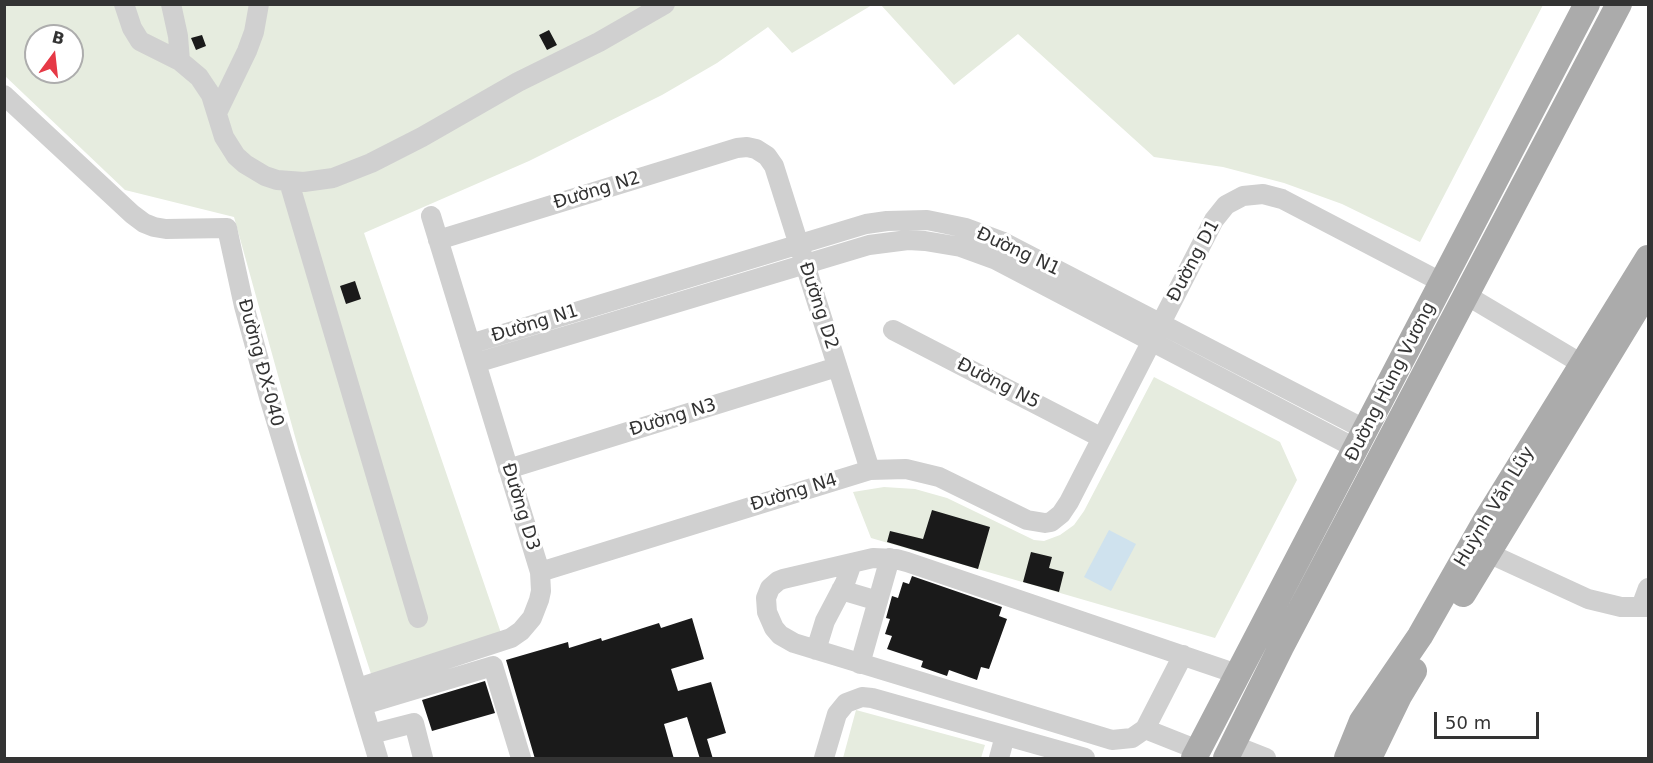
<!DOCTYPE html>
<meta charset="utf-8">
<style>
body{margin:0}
#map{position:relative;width:1653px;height:763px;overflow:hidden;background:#fff;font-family:"DejaVu Sans",sans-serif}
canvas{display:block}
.frame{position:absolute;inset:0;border:6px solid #333;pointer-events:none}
.north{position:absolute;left:24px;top:24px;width:60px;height:60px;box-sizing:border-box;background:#fff;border:2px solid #adadad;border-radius:50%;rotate:15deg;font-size:16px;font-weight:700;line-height:24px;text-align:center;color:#333}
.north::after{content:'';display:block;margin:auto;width:21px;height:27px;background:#e63946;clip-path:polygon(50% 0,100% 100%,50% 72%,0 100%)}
.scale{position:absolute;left:1434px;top:712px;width:105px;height:27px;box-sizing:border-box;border:3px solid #333;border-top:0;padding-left:8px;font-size:18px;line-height:21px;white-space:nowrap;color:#333;-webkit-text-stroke:4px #fff;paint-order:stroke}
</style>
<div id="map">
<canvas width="1653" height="763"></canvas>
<div class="frame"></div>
<div class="north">B</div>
<div class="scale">50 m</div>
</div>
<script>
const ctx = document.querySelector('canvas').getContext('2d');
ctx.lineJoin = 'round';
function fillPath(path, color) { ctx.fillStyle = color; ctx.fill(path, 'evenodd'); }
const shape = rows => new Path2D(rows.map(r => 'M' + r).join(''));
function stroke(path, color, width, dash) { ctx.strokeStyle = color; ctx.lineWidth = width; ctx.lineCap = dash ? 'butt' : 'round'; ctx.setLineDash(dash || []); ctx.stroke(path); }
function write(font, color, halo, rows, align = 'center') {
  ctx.font = font + ' "DejaVu Sans",sans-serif'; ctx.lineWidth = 6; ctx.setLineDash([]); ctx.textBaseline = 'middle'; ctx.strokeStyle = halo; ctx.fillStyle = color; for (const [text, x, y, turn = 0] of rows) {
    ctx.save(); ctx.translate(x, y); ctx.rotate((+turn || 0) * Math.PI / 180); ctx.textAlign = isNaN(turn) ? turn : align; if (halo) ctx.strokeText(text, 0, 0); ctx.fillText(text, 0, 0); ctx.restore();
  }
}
const green = shape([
 [4,5,872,5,792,53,768,27,717,63,662,95,529,161,364,233,502,636,372,677,299,451,234,217,125,190,5,76],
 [36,36,72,36,72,72,36,72],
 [881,5,1543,5,1420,242,1342,204,1284,183,1223,167,1154,157,1018,34,954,85],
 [1154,377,1280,442,1297,480,1215,638,871,538,853,492,884,487,915,489,947,498,1034,540,1044,541,1060,535,1074,525,1084,511],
 [856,710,985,745,981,758,843,758]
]);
const water = shape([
 [1109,530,1136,544,1111,591,1084,577]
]);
const building = shape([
 [549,30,557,45,547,50,539,35],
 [202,35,206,46,196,50,191,38],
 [355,281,361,299,346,304,340,286],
 [932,510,990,527,978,569,887,542,890,531,923,539],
 [1031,552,1052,557,1049,568,1064,572,1059,592,1023,582],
 [912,576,1002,607,999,616,1007,619,989,669,981,667,977,680,949,670,947,676,921,667,923,661,887,649,892,636,885,634,890,619,886,618,892,596,898,598,903,582,909,584],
 [692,618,704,659,671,669,678,691,711,682,726,733,707,739,713,759,700,759,687,717,664,724,674,759,535,759,506,660,568,642,569,648,601,638,602,641,659,623,661,628],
 [485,681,495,713,432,731,422,700]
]);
const minor = shape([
 [124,4,132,28,140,41,180,61,199,77,211,95,224,137,236,156,245,164,265,176,277,180,304,182,333,178,371,163,422,137,518,82,599,42,665,4],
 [171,4,178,36,180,61],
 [4,95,132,214,144,223,154,227,166,229,227,228,244,306,269,397,378,758],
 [217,113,247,51,254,32,259,4],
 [289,182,418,618],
 [438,240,737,148,747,147,756,149,767,156,774,166,870,470],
 [1466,295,1582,364],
 [893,330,1102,438],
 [470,344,866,224,887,221,927,220,966,228,1001,241,1366,430],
 [476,363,869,245,908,240,925,241,961,247,994,259,1357,449],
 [508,469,837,367],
 [1488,553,1588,599,1621,607,1648,607],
 [540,572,870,470,906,469,939,477,1027,520,1045,523,1051,522,1061,514,1069,502,1214,220,1226,205,1243,196,1263,194,1282,199,1443,283],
 [841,590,878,601],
 [1641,607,1648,588],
 [816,650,825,621,845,583,852,563],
 [1183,655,1145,729,1132,738,1112,740,794,643,780,635,774,628,767,612,766,598,770,588,778,581,783,579,873,558,896,559,907,562,1237,674],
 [860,664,890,558],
 [358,688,511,638,521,631,532,618,539,600,541,591,540,572,431,216],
 [363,705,493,666,521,758],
 [1145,729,1198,750],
 [371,734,414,723,423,758],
 [1233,745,1266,758],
 [824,758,837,714,846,703,862,697,872,698,1085,758],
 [999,758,1005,736]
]);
const major = shape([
 [1463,594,1645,295],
 [1194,758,1587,4],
 [1226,758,1281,647,1619,4],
 [1347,758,1362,721,1420,636,1486,520,1648,258],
 [1369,758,1399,696,1414,671]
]);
const streetNames = [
 ["Đường N2",597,191,-17],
 ["Đường N1",1018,252,25],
 ["Đường D1",1194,261,-62],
 ["Đường D2",818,306,72],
 ["Đường N1",535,324,-17],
 ["Đường ĐX-040",260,363,75],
 ["Đường Hùng Vương",1391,382,-63],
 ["Đường N5",998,384,27],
 ["Đường N3",673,418,-17],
 ["Đường N4",794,493,-17],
 ["Đường D3",520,507,73],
 ["Huỳnh Văn Lũy",1495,507,-59]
];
fillPath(green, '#e6ecdf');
fillPath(water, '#cfe2ee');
fillPath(building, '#1a1a1a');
stroke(minor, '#d0d0d0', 20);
stroke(major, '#ababab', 26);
write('18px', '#333', '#fff', streetNames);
</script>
